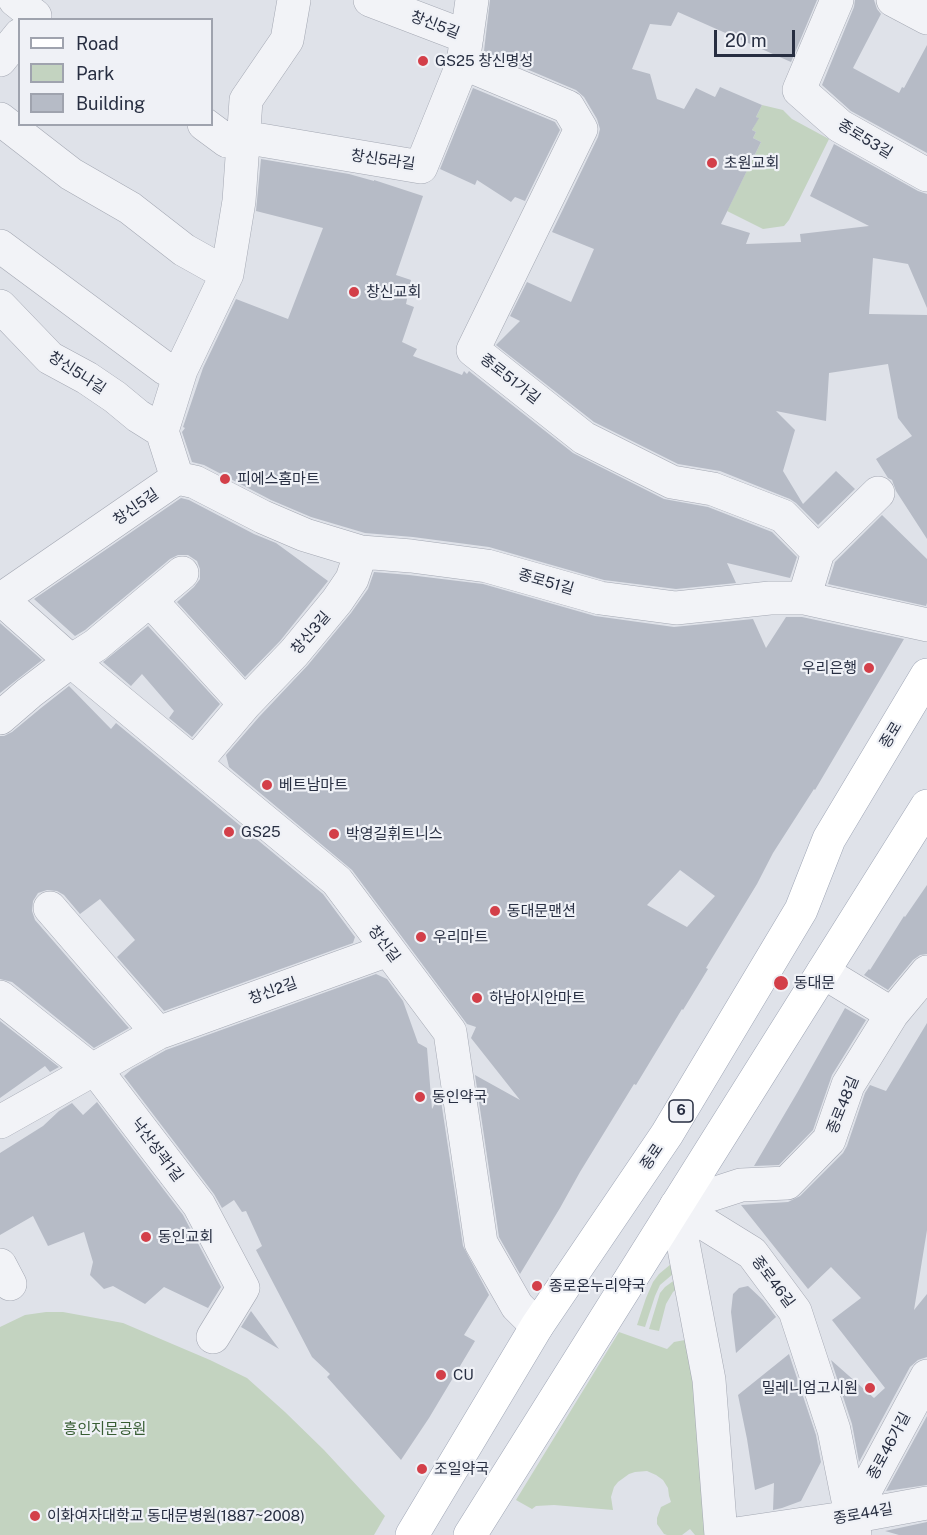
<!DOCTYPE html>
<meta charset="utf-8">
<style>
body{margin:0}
#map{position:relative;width:927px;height:1535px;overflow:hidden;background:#dfe2e9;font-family:"Public Sans",sans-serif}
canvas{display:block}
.legend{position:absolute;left:18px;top:18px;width:195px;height:108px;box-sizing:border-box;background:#eff1f6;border:2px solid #9fa3ae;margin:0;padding:8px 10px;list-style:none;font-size:18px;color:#272e41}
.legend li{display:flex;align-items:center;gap:12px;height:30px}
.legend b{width:30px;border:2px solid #9fa3ae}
.scale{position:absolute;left:714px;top:30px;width:81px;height:27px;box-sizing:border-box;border:3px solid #272e41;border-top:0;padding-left:8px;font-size:18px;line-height:21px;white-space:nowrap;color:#272e41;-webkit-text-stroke:4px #eff1f6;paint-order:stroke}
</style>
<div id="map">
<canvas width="927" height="1535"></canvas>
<ul class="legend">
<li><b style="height:8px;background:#fff"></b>Road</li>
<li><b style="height:16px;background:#c3d3c0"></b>Park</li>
<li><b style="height:16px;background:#b6bbc6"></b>Building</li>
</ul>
<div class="scale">20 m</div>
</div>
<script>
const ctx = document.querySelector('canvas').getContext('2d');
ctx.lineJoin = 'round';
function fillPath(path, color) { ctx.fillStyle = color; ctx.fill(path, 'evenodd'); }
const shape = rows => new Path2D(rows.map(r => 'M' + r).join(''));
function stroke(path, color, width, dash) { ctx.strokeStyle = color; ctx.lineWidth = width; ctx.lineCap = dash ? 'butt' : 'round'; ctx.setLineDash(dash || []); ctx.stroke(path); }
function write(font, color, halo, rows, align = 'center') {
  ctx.font = font + ' "Public Sans","Noto Sans KR",sans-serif'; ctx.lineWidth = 4.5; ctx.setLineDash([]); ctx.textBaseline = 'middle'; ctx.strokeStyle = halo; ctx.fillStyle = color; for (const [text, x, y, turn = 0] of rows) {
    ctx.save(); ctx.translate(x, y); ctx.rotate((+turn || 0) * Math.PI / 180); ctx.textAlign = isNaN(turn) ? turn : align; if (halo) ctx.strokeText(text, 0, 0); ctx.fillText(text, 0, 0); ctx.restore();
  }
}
const green = shape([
 [762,105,783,110,792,119,829,139,789,220,784,226,763,229,727,211,761,142,753,138,756,132,752,130,758,118,756,117],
 [671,1264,673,1274,660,1285,655,1296,645,1327,637,1325,646,1298,653,1282,659,1274],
 [676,1279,678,1288,673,1292,666,1304,659,1331,649,1329,660,1293,665,1287],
 [46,1312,63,1312,123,1323,210,1360,247,1378,285,1412,324,1450,385,1516,374,1535,0,1535,0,1327,25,1315],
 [619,1332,667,1349,674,1342,685,1340,721,1535,695,1535,690,1529,682,1535,667,1535,664,1534,657,1524,657,1518,661,1507,671,1502,669,1496,668,1488,663,1480,656,1475,647,1471,635,1472,629,1474,618,1482,614,1487,611,1497,613,1510,554,1505,536,1506,532,1509,516,1500]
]);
const building = shape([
 [490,0,817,0,791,62,678,12,671,26,650,24,632,69,650,74,657,99,684,109,696,88,715,97,720,87,762,105,756,117,759,118,752,130,756,132,753,138,761,142,721,224,750,233,746,244,801,242,800,234,869,226,810,196,834,144,918,191,927,194,927,308,908,264,873,258,869,314,927,315,927,539,896,491,892,480,888,478,876,459,912,436,898,418,888,364,829,373,826,421,776,411,795,430,783,471,803,504,836,471,855,489,818,525,796,503,790,499,720,471,678,464,594,422,496,345,520,321,510,316,527,282,571,302,594,249,552,232,598,137,600,129,597,119,584,97,576,90,484,51],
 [855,0,874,0,877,9,881,14,853,68,899,93,902,87,904,88,927,45,927,153,851,111,822,85,854,7],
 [473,88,555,122,560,130,525,201,515,197,511,202,477,180,475,185,440,169],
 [261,159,349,174,374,181,374,180,423,196,396,275,411,280,406,304,414,307,402,342,417,349,413,356,462,375,464,371,467,374,469,371,573,453,664,499,708,507,772,532,797,557,790,578,727,563,736,583,676,589,604,580,489,547,413,537,365,533,311,517,271,500,204,465,192,462,182,432,185,428,183,427,203,368,236,299,288,319,323,228,256,211],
 [181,498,189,500,254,534,276,543,328,581,280,641,245,677,177,602,194,587,200,579,200,569,197,561,188,555,178,555,170,559,85,630,75,636,34,599],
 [882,515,927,559,927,603,926,606,828,584,835,562],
 [374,572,409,575,483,584,595,616,674,627,753,619,766,648,786,617,802,617,904,639,815,790,814,789,773,853,757,884,706,968,708,969,683,1010,682,1009,636,1085,634,1084,580,1172,560,1208,520,1274,499,1237,475,1075,520,1100,471,1038,476,1027,467,1024,352,870,229,767,226,755,259,717,308,665,351,613,368,589],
 [680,870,715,896,687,927,647,905],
 [0,623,42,660,0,693],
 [148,626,220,704,192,737,169,718,174,711,142,674,131,686,103,662],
 [69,686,111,729,116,723,323,894,355,937,353,943,164,1011,117,957,135,940,100,899,80,914,64,895,57,891,47,890,38,893,33,901,32,911,35,920,129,1028,94,1048,12,982,0,979,0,736,4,736,12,732,41,708],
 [927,885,927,954,920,955,913,960,888,990,864,975,869,969,870,970,904,916,905,917],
 [376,974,387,979,403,1001,418,1043,427,1048,432,1109,440,1094,463,1246,489,1295,464,1335,475,1341,429,1418,401,1460,327,1377,330,1374,312,1357,256,1250,262,1246,246,1211,242,1212,234,1200,222,1208,214,1194,124,1076,132,1069,166,1050],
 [845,1008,866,1020,832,1075,813,1130,779,1165,754,1166,797,1093],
 [0,1021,59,1067,50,1072,45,1066,0,1098],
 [927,1023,927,1230,914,1310,927,1294,927,1357,918,1360,910,1367,859,1462,852,1424,831,1360,874,1398,885,1388,832,1320,861,1298,831,1267,808,1289,741,1205,788,1202,800,1196,843,1153,847,1146,865,1093,870,1085,886,1091],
 [97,1102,183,1215,221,1287,208,1308,164,1287,145,1304,113,1286,104,1289,90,1275,93,1262,84,1232,48,1246,33,1216,0,1235,0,1153,43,1126,59,1111,72,1103,83,1115],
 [748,1286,763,1300,776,1317,736,1353,731,1312,733,1294,739,1288],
 [251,1311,279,1349,241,1327],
 [789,1354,816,1435,821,1462,801,1501,782,1508,773,1510,774,1483,755,1490,747,1439,738,1395],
 [927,1416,927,1485,886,1491],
 [927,1522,927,1535,899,1535,885,1531]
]);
const minor = shape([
 [15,0,35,16],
 [370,0,467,37],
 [837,0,799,90,840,126,927,175],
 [893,0,927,18],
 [0,60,20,35],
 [463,63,568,107,581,129,473,350,584,438,672,482,713,489,783,516,818,552],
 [0,119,71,174,130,208,184,250,227,274],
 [204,124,227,141,243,137,421,167,463,63,472,0],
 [0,246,166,369,181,370],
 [0,306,50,358,87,378,115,397,138,416,162,431],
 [177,478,195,482,263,517,305,535,361,552,411,556,487,566,600,598,676,608,770,598,804,598,927,625],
 [0,598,71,661,337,881,450,1032,481,1243,517,1306,537,1326],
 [804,598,818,552,878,493],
 [0,600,177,478,162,431,181,370,227,274,239,201,246,100,287,40,294,0],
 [150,600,245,704],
 [0,718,29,693,71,661,96,645,182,573],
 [195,763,245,704,294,653,337,601,352,579,361,552],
 [50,908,158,1033],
 [823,972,892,1014],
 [0,997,102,1078,199,1205,243,1288,213,1337],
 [0,1122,158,1033,388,950],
 [676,1206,752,1253,795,1311,834,1430,855,1535],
 [676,1206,741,1185,787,1183,829,1140,848,1085,892,1014,927,972],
 [676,1206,709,1380,721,1535],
 [0,1265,10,1284],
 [851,1517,927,1376],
 [729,1535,851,1517,927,1503]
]);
const major = shape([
 [412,1535,537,1326,667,1134,801,910,829,839,927,675],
 [470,1535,927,806]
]);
const markers = [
 [423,61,6,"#d33f49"],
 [712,163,6,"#d33f49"],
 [354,292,6,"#d33f49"],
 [225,479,6,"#d33f49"],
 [869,668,6,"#d33f49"],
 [267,785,6,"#d33f49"],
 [229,832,6,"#d33f49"],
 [334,834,6,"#d33f49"],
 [495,911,6,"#d33f49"],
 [421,937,6,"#d33f49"],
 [781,983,8,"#d33f49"],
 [477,998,6,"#d33f49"],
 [420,1097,6,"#d33f49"],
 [146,1237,6,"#d33f49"],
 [537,1286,6,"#d33f49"],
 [441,1375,6,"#d33f49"],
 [870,1388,6,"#d33f49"],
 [422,1469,6,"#d33f49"],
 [35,1516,6,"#d33f49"]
];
const shields = [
 [681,1111,24]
];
const shieldNames = [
 ["6",681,1111]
];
const streetNames = [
 ["창신5길",435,25,21],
 ["종로53길",865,139,31],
 ["창신5라길",383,160,8],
 ["창신5나길",77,373,33],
 ["종로51가길",510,379,38],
 ["창신5길",136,507,-35],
 ["종로51길",546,582,16],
 ["창신3길",311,633,-49],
 ["종로",891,735,-59],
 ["창신길",384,944,53],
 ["창신2길",273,991,-20],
 ["종로48길",843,1105,-68],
 ["낙산성곽1길",157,1150,53],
 ["종로",652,1157,-56],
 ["종로46길",773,1282,53],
 ["종로46가길",889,1446,-62],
 ["종로44길",863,1514,-10]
];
const poiNames = [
 ["GS25 창신명성",435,61],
 ["초원교회",724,163],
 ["창신교회",366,292],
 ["피에스홈마트",237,479],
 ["우리은행",857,668,"right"],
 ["베트남마트",279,785],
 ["GS25",241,832],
 ["박영길휘트니스",346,834],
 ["동대문맨션",507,911],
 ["우리마트",433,937],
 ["동대문",794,983],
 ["하남아시안마트",489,998],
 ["동인약국",432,1097],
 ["동인교회",158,1237],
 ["종로온누리약국",549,1286],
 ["CU",453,1375],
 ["밀레니엄고시원",858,1388,"right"],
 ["조일약국",434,1469],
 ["이화여자대학교 동대문병원(1887~2008)",47,1516]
];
const parkNames = [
 ["흥인지문공원",105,1429]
];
fillPath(green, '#c3d3c0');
fillPath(building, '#b6bbc6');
stroke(minor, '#a4a8b3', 34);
stroke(major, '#9ea5b5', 34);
stroke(minor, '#f2f3f7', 33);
stroke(major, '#fff', 33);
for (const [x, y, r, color] of markers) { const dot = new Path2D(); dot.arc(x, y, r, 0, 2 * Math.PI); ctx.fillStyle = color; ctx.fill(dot); stroke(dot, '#eff1f6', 2); }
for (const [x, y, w] of shields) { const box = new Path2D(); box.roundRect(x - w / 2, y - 11, w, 22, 4.5); ctx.fillStyle = '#eff1f6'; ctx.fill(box); stroke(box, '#272e41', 1.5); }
write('bold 14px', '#272e41', null, shieldNames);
write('15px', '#272e41', '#eff1f6', streetNames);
write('15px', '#272e41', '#eff1f6', poiNames, 'left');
write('15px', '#385d34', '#eff1f6', parkNames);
</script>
